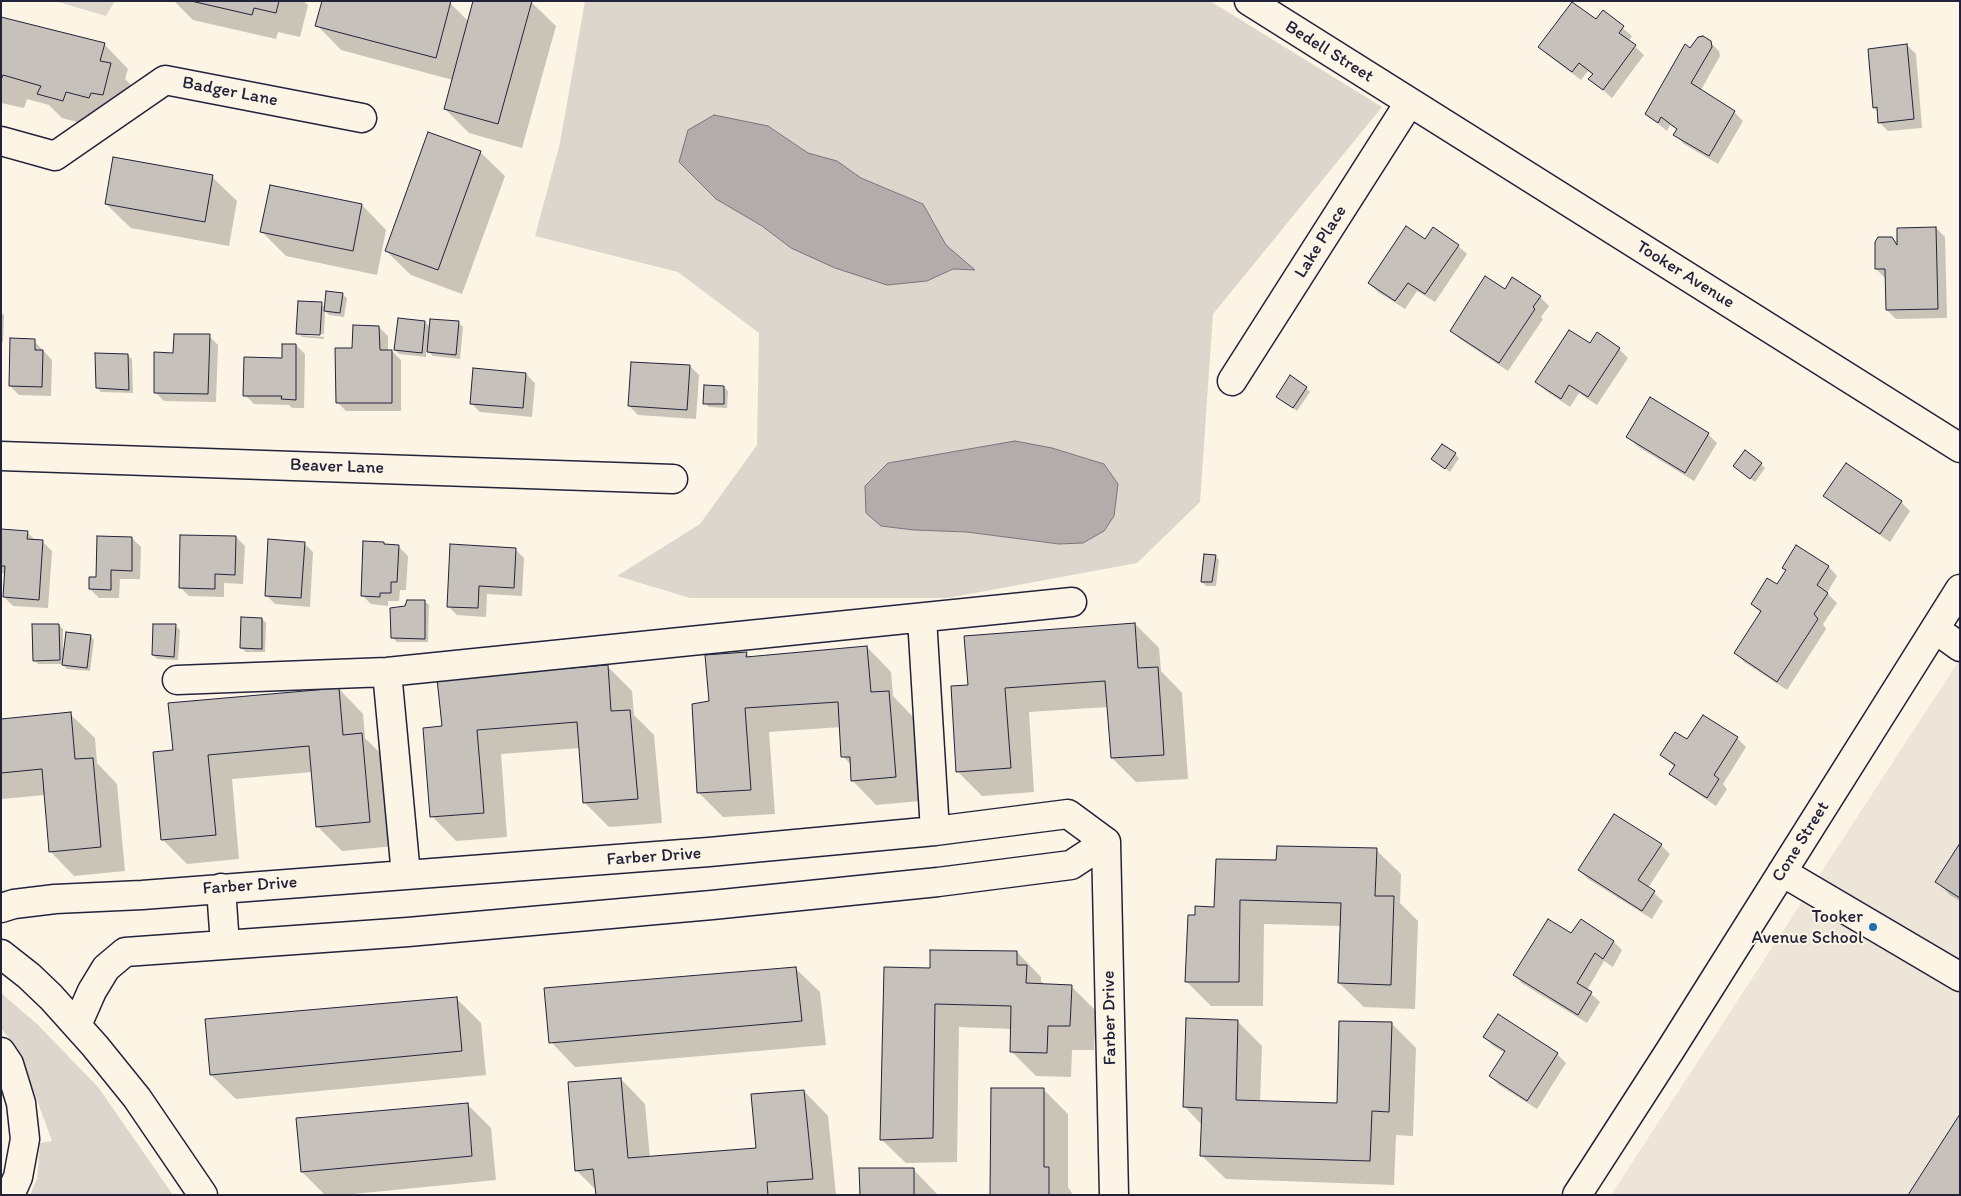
<!DOCTYPE html>
<style>
body{margin:0}
#map{position:relative;width:1961px;height:1196px;overflow:hidden;background:#fcf5e5;font-family:Itim,sans-serif}
canvas{display:block}
.frame{position:absolute;inset:0;border:2px solid #22223b;pointer-events:none}
</style>
<div id="map">
<canvas width="1961" height="1196"></canvas>
<div class="frame"></div>
</div>
<script>
const ctx = document.querySelector('canvas').getContext('2d');
ctx.lineJoin = 'round';
function fillPath(path, color) { ctx.fillStyle = color; ctx.fill(path, 'evenodd'); }
const shape = rows => new Path2D(rows.map(r => 'M' + r).join(''));
function stroke(path, color, width, dash) { ctx.strokeStyle = color; ctx.lineWidth = width; ctx.lineCap = dash ? 'butt' : 'round'; ctx.setLineDash(dash || []); ctx.stroke(path); }
function write(font, color, halo, rows, align = 'center') {
  ctx.font = font + ' Itim,sans-serif'; ctx.lineWidth = 4; ctx.setLineDash([]); ctx.textBaseline = 'middle'; ctx.strokeStyle = halo; ctx.fillStyle = color; for (const [text, x, y, turn = 0] of rows) {
    ctx.save(); ctx.translate(x, y); ctx.rotate((+turn || 0) * Math.PI / 180); ctx.textAlign = isNaN(turn) ? turn : align; if (halo) ctx.strokeText(text, 0, 0); ctx.fillText(text, 0, 0); ctx.restore();
  }
}
const built = shape([
 [1960,659,1960,1195,1611,1195]
]);
const green = shape([
 [55,1,115,1,106,16],
 [585,1,1210,1,1382,107,1213,314,1200,502,1137,563,948,598,690,598,617,576,700,524,757,445,759,333,678,272,535,236,560,143],
 [768,126,808,153,837,161,861,178,923,204,946,245,974,270,953,269,927,281,791,248,762,226],
 [1015,441,1052,448,1104,464,1059,544,967,532,914,530,865,486,888,463],
 [1,993,37,1024,98,1087,173,1195,30,1195,37,1179,40,1143,52,1141,19,1051,1,1028]
]);
const water = shape([
 [714,115,768,126,808,153,837,161,861,178,923,204,946,245,975,270,953,269,927,281,887,285,835,268,791,248,762,226,716,199,679,162,688,130,714,115],
 [1015,441,1052,448,1104,464,1118,484,1114,516,1104,531,1083,543,1059,544,967,532,914,530,881,526,866,513,865,486,888,463,1015,441]
]);
const shadow = shape([
 [174,1,303,1,308,5,300,37,278,32,276,39,193,20],
 [531,2,556,26,522,148,469,133,445,109,453,80,341,50,317,25,450,3,469,22],
 [1603,12,1632,36,1629,41,1644,55,1612,98,1590,79,1593,75,1588,71,1581,80,1549,56,1540,47,1596,21],
 [1,18,104,44,128,69,125,79,134,88,88,125,62,118,49,105,27,99,24,108,1,103],
 [1710,42,1719,51,1720,56,1701,90,1734,112,1743,121,1718,164,1684,144,1675,135,1678,130,1670,125,1667,131,1646,114,1690,49],
 [1907,45,1916,54,1922,128,1888,131,1879,122,1878,112,1874,108],
 [480,152,505,176,462,294,411,275,386,251],
 [212,177,237,201,229,246,131,228,106,204],
 [362,205,386,230,377,275,286,256,262,232],
 [1936,228,1945,237,1947,318,1896,319,1887,310,1885,278,1876,269,1891,238,1899,245],
 [1425,240,1458,246,1467,254,1435,302,1417,291,1405,309,1378,292,1369,283],
 [1505,291,1540,297,1549,306,1541,317,1543,319,1508,371,1460,339,1451,330],
 [342,294,347,298,344,317,329,315,325,311,324,334,300,333,300,335,324,337,324,339,302,337,298,333,321,304,325,308],
 [1,313,4,315,3,342,1,342],
 [399,319,425,322,431,328,459,323,463,327,460,359,433,356,426,350,426,357,399,354,395,350],
 [379,327,388,336,388,351,392,351,401,360,401,411,346,411,337,402,353,349],
 [209,336,218,345,216,402,164,401,155,392,175,354],
 [34,341,52,360,51,396,19,395,10,386],
 [1590,344,1619,349,1628,358,1597,405,1579,393,1570,407,1546,391,1537,382],
 [296,345,305,354,304,408,292,408,289,405,254,404,245,395,283,360],
 [127,355,132,359,133,393,101,392,97,387],
 [690,366,699,375,696,419,638,415,629,406],
 [526,374,535,383,532,417,480,412,471,403],
 [724,387,728,391,727,408,709,407,705,403],
 [1306,388,1310,392,1297,411,1277,397],
 [1651,399,1708,434,1717,443,1694,481,1637,446,1628,437],
 [1455,454,1459,458,1450,472,1433,459],
 [1761,464,1765,468,1755,482,1734,466],
 [1825,495,1901,502,1910,511,1890,542,1834,504],
 [1,531,27,532,36,541,43,542,52,551,48,608,13,606,4,597,6,574,1,573],
 [236,537,245,546,243,584,224,583,224,597,189,596,180,587],
 [132,538,141,547,140,579,120,579,119,598,99,598,90,589],
 [304,543,313,552,310,607,275,604,266,595],
 [384,543,386,546,399,547,408,556,406,590,400,590,399,601,388,601,388,606,371,604,362,595],
 [1796,547,1829,567,1837,576,1827,593,1837,603,1823,624,1826,629,1787,690,1744,662,1736,653,1761,613,1752,604,1777,586,1787,571,1783,568],
 [515,549,524,558,522,596,487,594,486,617,457,615,448,606],
 [1215,556,1219,560,1216,586,1206,586,1202,582],
 [424,601,429,605,428,642,397,642,393,638,406,608],
 [262,619,266,623,265,652,246,652,241,648],
 [1135,624,1159,648,1161,671,1182,693,1188,779,1136,782,1112,758,1108,707,1029,712,1034,792,982,796,957,771,970,686],
 [59,625,63,629,63,648,90,636,94,640,90,671,67,669,62,664,38,664,34,660],
 [175,626,180,630,178,660,157,659,153,655],
 [867,647,891,672,893,696,913,717,920,801,876,805,852,780,851,765,843,756,841,727,769,732,775,814,723,817,699,793,711,702,746,653,751,658],
 [607,666,632,691,634,715,654,735,662,823,609,827,585,803,580,748,501,754,507,837,456,841,432,816,443,728],
 [339,689,363,714,365,738,386,759,394,846,342,851,317,826,313,772,232,779,239,859,187,864,163,840,174,751],
 [70,714,95,738,97,763,117,784,125,871,74,876,50,851,45,795,1,799,1,720],
 [1703,717,1737,738,1746,747,1723,784,1727,789,1716,806,1680,782,1671,774,1675,767,1661,755,1687,741],
 [1661,845,1670,854,1648,888,1663,901,1652,919,1588,879,1579,870],
 [1960,846,1960,901,1950,895,1937,882],
 [1376,850,1401,874,1400,903,1418,921,1415,1009,1364,1007,1339,983,1341,926,1264,924,1263,1006,1211,1006,1187,982,1197,917,1215,908,1278,861],
 [1572,935,1614,942,1622,950,1613,967,1604,961,1587,990,1600,1002,1587,1023,1523,984,1514,975],
 [1017,952,1041,977,1041,981,1045,985,1071,986,1096,1011,1094,1050,1072,1050,1071,1077,1036,1076,1011,1051,1012,1029,959,1027,957,1162,906,1163,881,1139,931,970],
 [795,968,820,992,826,1045,575,1067,551,1042],
 [457,999,481,1023,486,1075,236,1099,211,1075],
 [1237,1021,1262,1046,1260,1102,1338,1105,1391,1023,1416,1048,1413,1136,1396,1135,1394,1185,1226,1179,1201,1155,1202,1125,1184,1106],
 [1484,1037,1557,1054,1566,1063,1537,1109,1499,1085,1490,1076,1505,1053,1493,1046],
 [621,1079,645,1104,650,1158,757,1149,804,1091,828,1116,836,1195,597,1195,596,1190,576,1170],
 [1044,1090,1068,1114,1068,1187,1073,1195,991,1195],
 [467,1104,491,1128,496,1180,343,1195,325,1195,302,1172],
 [914,1170,938,1195,861,1195]
]);
const building = shape([
 [191,1,279,1,276,13,254,8,252,15,191,1],
 [322,1,451,1,436,58,315,26,322,1],
 [473,1,532,1,498,124,444,109,473,1],
 [1572,2,1596,19,1603,10,1624,26,1619,33,1636,45,1603,90,1588,79,1593,74,1579,63,1572,72,1538,47,1572,2],
 [1,17,105,43,100,61,111,63,103,95,91,93,89,98,66,92,63,101,37,94,41,86,3,75,1,80,1,17],
 [1703,36,1711,41,1712,47,1691,83,1735,111,1709,156,1673,135,1677,129,1661,117,1658,123,1645,114,1685,44,1690,48,1698,37,1703,36],
 [1907,44,1914,119,1878,123,1877,107,1873,108,1868,49,1907,44],
 [428,132,481,151,438,270,385,251,428,132],
 [113,157,213,175,205,222,105,204,113,157],
 [270,185,362,204,353,251,260,232,270,185],
 [1406,226,1425,239,1433,227,1459,245,1425,294,1408,283,1395,301,1368,283,1406,226],
 [1936,227,1938,309,1886,310,1885,269,1875,269,1875,242,1878,237,1892,237,1897,245,1897,228,1936,227],
 [1485,276,1505,289,1512,277,1541,296,1533,307,1535,309,1499,363,1450,331,1485,276],
 [326,291,343,293,340,313,324,311,326,291],
 [298,301,322,302,320,335,296,334,298,301],
 [398,318,425,321,422,353,394,350,398,318],
 [430,319,459,321,456,355,427,352,430,319],
 [353,325,379,326,380,350,392,350,392,403,336,403,335,348,352,348,353,325],
 [1569,330,1590,343,1597,332,1620,348,1588,397,1569,385,1561,399,1535,382,1569,330],
 [174,334,210,334,208,394,154,393,154,352,173,353,174,334],
 [10,338,35,339,35,350,43,350,42,387,9,386,10,338],
 [282,344,296,344,296,400,281,399,282,396,243,396,244,357,282,358,282,344],
 [95,353,128,354,129,390,96,388,95,353],
 [631,362,690,365,687,410,628,406,631,362],
 [473,368,526,373,523,408,470,404,473,368],
 [1290,375,1307,387,1293,408,1276,397,1290,375],
 [704,385,724,386,724,404,703,404,704,385],
 [1650,397,1709,433,1685,473,1626,437,1650,397],
 [1442,444,1456,453,1445,469,1431,459,1442,444],
 [1745,450,1762,463,1750,479,1733,466,1745,450],
 [1846,463,1902,501,1880,534,1823,496,1846,463],
 [1,529,28,531,27,539,43,540,39,600,3,597,5,566,1,566,1,529],
 [180,535,236,536,235,575,215,574,215,589,179,588,180,535],
 [97,536,132,537,132,571,111,570,111,590,89,589,89,577,96,577,97,536],
 [268,539,305,542,301,598,265,596,268,539],
 [363,541,384,542,384,544,399,545,397,582,391,582,391,593,380,593,380,597,361,596,363,541],
 [450,544,516,548,514,588,479,586,478,608,447,607,450,544],
 [1796,545,1829,566,1817,585,1828,593,1814,614,1818,619,1777,682,1734,653,1761,611,1751,604,1767,578,1777,584,1786,570,1782,568,1796,545],
 [1204,554,1216,555,1212,582,1201,582,1204,554],
 [407,600,425,600,425,639,391,638,390,608,405,606,407,600],
 [241,617,262,618,262,649,240,648,241,617],
 [1135,623,1138,668,1158,667,1164,755,1111,758,1105,681,1005,688,1011,768,956,772,951,686,968,685,964,636,1135,623],
 [32,624,59,624,60,660,33,661,32,624],
 [153,624,176,624,174,657,152,655,153,624],
 [66,632,91,635,87,668,62,665,66,632],
 [867,646,871,692,889,691,896,777,851,781,850,757,841,757,838,702,745,708,751,790,697,793,692,704,709,701,705,655,747,652,746,657,867,646],
 [608,665,611,711,630,710,638,799,583,803,577,722,477,730,484,813,430,817,423,728,442,726,437,679,608,665],
 [339,688,343,735,362,733,370,822,316,827,309,746,208,755,216,835,161,840,153,752,173,750,168,703,339,688],
 [71,712,75,759,93,758,101,847,49,852,42,769,1,773,1,719,71,712],
 [1703,715,1738,737,1714,775,1719,779,1707,798,1669,774,1675,765,1660,755,1675,732,1687,739,1703,715],
 [1614,814,1662,844,1638,880,1655,891,1642,911,1578,870,1614,814],
 [1960,843,1960,898,1935,882,1960,843],
 [1277,846,1377,848,1375,896,1394,896,1391,985,1338,983,1341,903,1240,900,1239,982,1185,982,1188,915,1195,915,1195,906,1214,907,1216,859,1276,860,1277,846],
 [1548,919,1571,933,1581,919,1614,941,1603,959,1595,953,1577,983,1592,992,1578,1015,1513,975,1548,919],
 [930,950,1017,951,1017,965,1027,965,1026,983,1072,985,1070,1026,1048,1026,1047,1053,1010,1052,1011,1006,935,1004,933,1138,880,1140,884,967,930,968,930,950],
 [796,967,802,1021,549,1043,544,988,796,967],
 [457,997,462,1051,210,1075,205,1019,457,997],
 [1498,1014,1558,1053,1527,1101,1489,1076,1505,1051,1483,1037,1498,1014],
 [1186,1018,1238,1020,1236,1100,1337,1103,1339,1021,1392,1022,1389,1112,1372,1111,1370,1161,1200,1156,1202,1108,1183,1107,1186,1018],
 [621,1078,628,1158,756,1148,751,1094,804,1090,813,1179,767,1182,768,1195,596,1195,593,1169,575,1171,568,1082,621,1078],
 [991,1088,1044,1088,1044,1167,1049,1167,1049,1195,990,1195,991,1088],
 [468,1103,472,1156,301,1172,296,1118,468,1103],
 [1960,1114,1960,1195,1908,1195,1960,1114],
 [859,1168,914,1168,914,1195,860,1195,859,1168]
]);
const minor = shape([
 [1249,1,1960,448],
 [1,141,55,156,165,80,362,118],
 [1232,381,1409,103],
 [1,456,673,479],
 [922,618,935,831],
 [1935,629,1960,647],
 [387,672,406,875],
 [177,680,387,672,1072,602],
 [1106,842,1114,1195],
 [1782,872,1960,977],
 [221,888,225,945],
 [1,908,14,904,55,899,142,895,709,852,935,831,1068,814,1106,842],
 [77,1025,92,991,106,968,125,952,408,932,712,905,938,882,1071,865,1106,842],
 [1577,1195,1671,1049,1960,589]
]);
const major = shape([
 [1,954,29,976,51,997,95,1046,137,1098,203,1195],
 [1,1052,9,1064,21,1103,25,1139,18,1177,10,1195]
]);
const markers = [
 [1873,927,5,"#1f6fb2"]
];
const streetNames = [
 ["Bedell Street",1329,52,32],
 ["Badger Lane",230,92,11],
 ["Lake Place",1321,242,-58],
 ["Tooker Avenue",1685,275,32],
 ["Beaver Lane",337,467,2],
 ["Cone Street",1801,842,-58],
 ["Farber Drive",654,857,-4],
 ["Farber Drive",250,886,-4],
 ["Farber Drive",1110,1018,-91]
];
const poiNames = [
 ["Tooker",1863,917],
 ["Avenue School",1863,938]
];
fillPath(built, '#ece5d8');
fillPath(green, '#dcd6cc');
fillPath(water, '#b2adab');
stroke(water, '#78757e', 1);
fillPath(shadow, '#0003');
fillPath(building, '#c6c1bb');
stroke(building, '#22223b', 1);
stroke(minor, '#22223b', 31);
stroke(major, '#22223b', 31);
stroke(minor, '#fcf5e5', 28);
stroke(major, '#fcf5e5', 28);
for (const [x, y, r, color] of markers) { const dot = new Path2D(); dot.arc(x, y, r, 0, 2 * Math.PI); ctx.fillStyle = color; ctx.fill(dot); stroke(dot, '#fcf5e5', 2); }
write('18px', '#22223b', '#fcf5e5', streetNames);
write('18px', '#22223b', '#fcf5e5', poiNames, 'right');
</script>
